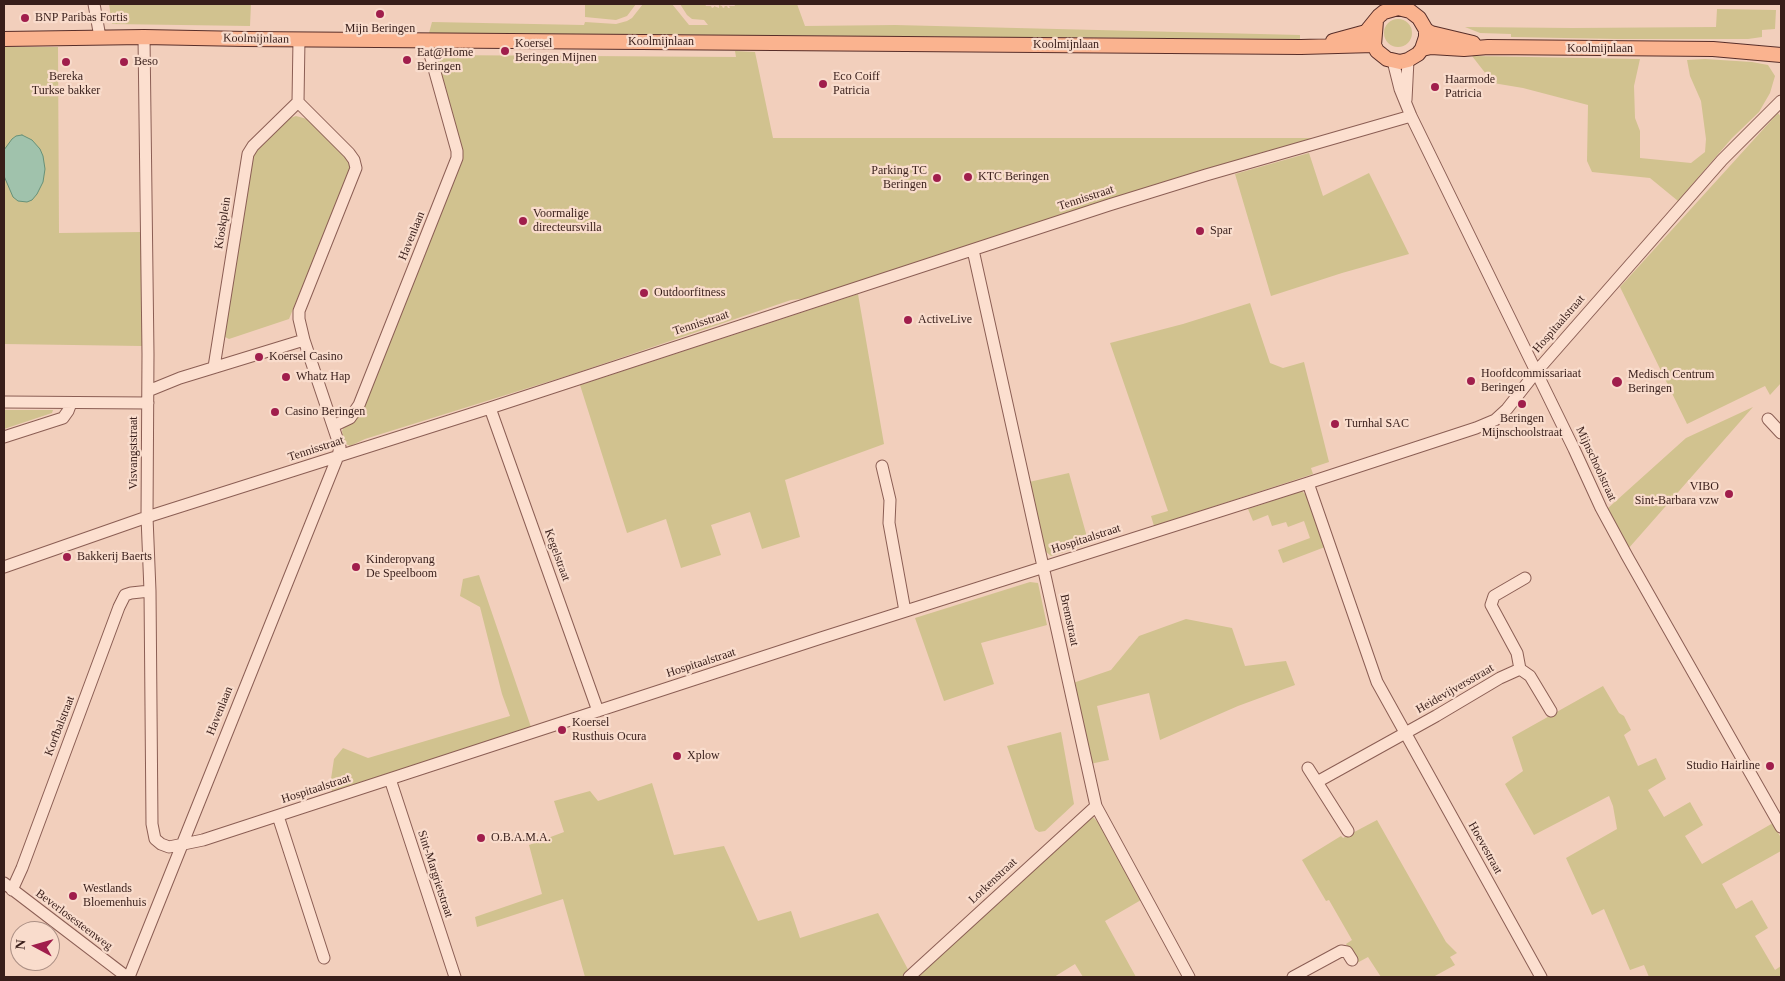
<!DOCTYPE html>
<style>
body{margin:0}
#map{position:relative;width:1785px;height:981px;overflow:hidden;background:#f2cfbc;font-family:"Times New Roman",serif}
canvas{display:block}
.frame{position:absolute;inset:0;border:5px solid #381e1a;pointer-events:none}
.north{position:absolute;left:10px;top:921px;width:50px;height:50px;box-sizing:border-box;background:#f9dccc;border:1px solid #ac9085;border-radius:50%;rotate:276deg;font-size:14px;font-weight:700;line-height:20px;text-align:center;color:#381e1a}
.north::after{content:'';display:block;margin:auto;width:18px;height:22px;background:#a01e4c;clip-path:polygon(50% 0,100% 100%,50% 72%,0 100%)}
</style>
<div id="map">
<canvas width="1785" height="981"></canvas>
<div class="frame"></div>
<div class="north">N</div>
</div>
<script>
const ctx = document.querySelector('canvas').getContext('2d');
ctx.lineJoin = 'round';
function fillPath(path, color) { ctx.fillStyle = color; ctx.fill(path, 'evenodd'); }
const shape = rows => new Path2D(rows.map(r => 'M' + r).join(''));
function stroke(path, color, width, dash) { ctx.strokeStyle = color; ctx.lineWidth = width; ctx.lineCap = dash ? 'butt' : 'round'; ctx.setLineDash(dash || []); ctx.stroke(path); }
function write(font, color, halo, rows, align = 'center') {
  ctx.font = font + ' "Times New Roman",serif'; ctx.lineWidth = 4.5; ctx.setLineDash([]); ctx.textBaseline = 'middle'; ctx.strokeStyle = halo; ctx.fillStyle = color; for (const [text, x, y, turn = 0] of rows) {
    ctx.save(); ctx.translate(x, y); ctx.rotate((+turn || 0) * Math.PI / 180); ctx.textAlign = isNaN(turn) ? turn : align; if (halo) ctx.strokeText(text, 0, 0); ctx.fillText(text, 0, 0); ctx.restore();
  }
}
const green = shape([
 [109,4,251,4,250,26,112,24],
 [585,4,636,4,627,16,616,20,585,17],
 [643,4,672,4,689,25,708,25,704,20,692,19,687,15,680,4,705,4,706,6,711,6,712,8,714,7,714,6,719,8,719,5,722,6,723,8,725,7,724,6,727,6,728,8,730,8,729,6,735,6,734,4,797,4,805,26,895,25,1300,35,1300,39,429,33,432,22,584,25,585,22,616,24,627,21,632,18],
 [1717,9,1776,10,1775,29,1762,30,1762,37,1748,39,1618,39,1511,37,1511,34,1480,33,1465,27,1573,28,1716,27],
 '1384 33a14 14 0 1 1 28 0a14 14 0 1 1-28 0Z',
 [4,47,58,47,59,233,141,232,142,346,4,344],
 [735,51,755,52,773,138,1315,138,1179,177,808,298,791,300,573,374,365,439,350,446,344,443,342,431,458,169,434,55,736,57],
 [1472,56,1640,59,1634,86,1635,118,1640,131,1640,158,1691,163,1705,152,1706,139,1701,101,1690,76,1687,60,1705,59,1752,62,1768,65,1775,76,1770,93,1759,112,1732,138,1678,201,1650,178,1592,172,1587,161,1588,105,1523,88,1493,83],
 [1778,113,1781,117,1781,383,1770,395,1765,386,1687,424,1620,287],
 [296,116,307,119,350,161,351,168,289,319,229,339,225,337,224,334,254,154,290,118],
 [1309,153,1323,196,1369,173,1409,254,1342,273,1271,296,1235,174],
 [858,294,884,444,785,480,800,537,762,549,750,512,711,525,721,555,681,568,666,519,627,533,580,385],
 [1250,303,1270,363,1283,368,1304,362,1329,462,1311,468,1313,474,1154,526,1151,516,1168,511,1110,343,1183,324],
 [1753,407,1628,549,1607,509,1686,438],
 [4,410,53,410,52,413,4,429],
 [1069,473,1089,544,1051,556,1045,551,1029,482],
 [1302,491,1308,497,1325,547,1283,563,1278,550,1310,538,1304,521,1288,527,1286,522,1272,526,1268,515,1253,521,1248,509],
 [479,575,531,727,332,792,331,779,334,759,343,748,368,758,510,716,502,694,480,607,460,596,463,579],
 [1030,582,1038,583,1047,625,981,643,994,684,944,701,915,618],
 [1186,619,1232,628,1245,666,1286,661,1295,685,1238,706,1160,740,1149,693,1097,706,1109,760,1090,764,1073,683,1111,670,1139,636],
 [1603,686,1619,713,1624,716,1631,730,1624,735,1638,766,1656,758,1666,779,1648,790,1664,817,1690,802,1703,825,1685,836,1702,864,1773,823,1781,838,1781,851,1722,884,1736,909,1752,900,1768,928,1755,936,1775,970,1781,966,1781,977,1649,977,1644,965,1630,970,1604,909,1592,915,1566,858,1617,829,1613,806,1609,796,1534,835,1505,784,1523,771,1512,737],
 [1061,732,1074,804,1045,831,1039,832,1035,829,1007,746],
 [652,783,674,855,724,846,758,921,791,911,800,938,878,913,912,977,585,977,563,899,477,927,475,917,542,894,529,845,564,832,554,801,590,791,598,801],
 [1091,815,1098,822,1141,900,1105,921,1136,977,1083,977,1075,964,1054,977,916,977],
 [1377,820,1446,942,1457,953,1450,957,1455,965,1433,977,1381,977,1368,957,1357,963,1346,944,1352,940,1329,900,1326,901,1302,860,1341,836,1343,838]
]);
const water = shape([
 [22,135,32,140,40,149,43,156,45,169,43,182,37,194,32,200,27,202,18,201,13,197,4,176,4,150,12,139,16,136,22,135]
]);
const minor = shape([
 [94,4,100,37],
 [144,37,148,354,147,517,150,591,152,824,155,839,161,844,169,847,203,840,821,638,1308,483,1476,428,1495,420,1507,409,1536,372,1722,160,1781,101],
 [1393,61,1400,89,1411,116,1574,449,1601,508,1627,556,1781,827],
 [1406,100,1408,60],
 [973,250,1096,806,1189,977],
 [214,367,248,154,253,146,298,102],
 [148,391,180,378,304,340],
 [4,402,148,403],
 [490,408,598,711],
 [1768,419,1781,433],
 [333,426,350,418,359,405,457,158,457,151,426,40],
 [4,437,63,418,68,411,71,403],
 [882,466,890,500,889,523,905,611],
 [1308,483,1377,682,1541,977],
 [4,567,147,517,490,408,1109,205,1206,175,1411,116],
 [1520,669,1517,653,1491,605,1494,596,1525,578],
 [1520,669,1530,676,1551,711],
 [1308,768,1348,831],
 [390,779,455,977],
 [1317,782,1436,716,1500,678,1520,669],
 [278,816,324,958],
 [4,883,127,977],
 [12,890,22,868,119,607,125,595,131,593,150,591],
 [129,977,338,456,340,447,304,340,299,319,299,311,356,168,354,160,349,153,298,102,299,39],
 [909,977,1096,806],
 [1293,977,1341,951,1347,952,1352,960]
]);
const major = shape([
 [1426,30,1431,33,1473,43],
 [4,39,144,37,246,39,1301,47,1374,45],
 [1333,41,1366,32,1379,16,1384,12,1398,8,1410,11,1419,18,1426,30,1426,37,1422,49,1418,54,1408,60,1400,62,1387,59,1377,51,1374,45,1376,21],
 [1422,49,1431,47,1464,49,1488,47,1713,49,1781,55]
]);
const markers = [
 [380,14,5,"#a01e4c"],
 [25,18,5,"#a01e4c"],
 [505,51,5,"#a01e4c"],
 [407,60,5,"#a01e4c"],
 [66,62,5,"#a01e4c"],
 [124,62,5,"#a01e4c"],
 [823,84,5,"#a01e4c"],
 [1435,87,5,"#a01e4c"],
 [968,177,5,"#a01e4c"],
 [937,178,5,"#a01e4c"],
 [523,221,5,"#a01e4c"],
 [1200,231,5,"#a01e4c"],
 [644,293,5,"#a01e4c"],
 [908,320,5,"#a01e4c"],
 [259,357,5,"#a01e4c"],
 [286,377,5,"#a01e4c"],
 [1471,381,5,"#a01e4c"],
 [1617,382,6,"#a01e4c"],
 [1522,404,5,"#a01e4c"],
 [275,412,5,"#a01e4c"],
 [1335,424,5,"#a01e4c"],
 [1729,494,5,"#a01e4c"],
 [67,557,5,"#a01e4c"],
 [356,567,5,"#a01e4c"],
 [562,730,5,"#a01e4c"],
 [677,756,5,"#a01e4c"],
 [1770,766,5,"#a01e4c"],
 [481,838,5,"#a01e4c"],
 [73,896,5,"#a01e4c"]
];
const poiNames = [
 ["BNP Paribas Fortis",35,18],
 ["Mijn Beringen",380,29,"center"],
 ["Koersel",515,44],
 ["Beringen Mijnen",515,58],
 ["Eat@Home",417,53],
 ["Beringen",417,67],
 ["Beso",134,62],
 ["Bereka",66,77,"center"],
 ["Turkse bakker",66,91,"center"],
 ["Eco Coiff",833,77],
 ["Patricia",833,91],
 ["Haarmode",1445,80],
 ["Patricia",1445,94],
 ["Parking TC",927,171,"right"],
 ["Beringen",927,185,"right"],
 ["KTC Beringen",978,177],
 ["Voormalige",533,214],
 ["directeursvilla",533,228],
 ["Spar",1210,231],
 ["Outdoorfitness",654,293],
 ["ActiveLive",918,320],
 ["Koersel Casino",269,357],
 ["Hoofdcommissariaat",1481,374],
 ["Beringen",1481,388],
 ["Medisch Centrum",1628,375],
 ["Beringen",1628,389],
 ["Whatz Hap",296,377],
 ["Casino Beringen",285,412],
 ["Beringen",1522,419,"center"],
 ["Mijnschoolstraat",1522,433,"center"],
 ["Turnhal SAC",1345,424],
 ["VIBO",1719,487,"right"],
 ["Sint-Barbara vzw",1719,501,"right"],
 ["Bakkerij Baerts",77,557],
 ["Kinderopvang",366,560],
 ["De Speelboom",366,574],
 ["Koersel",572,723],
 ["Rusthuis Ocura",572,737],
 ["Xplow",687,756],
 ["Studio Hairline",1760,766,"right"],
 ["O.B.A.M.A.",491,838],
 ["Westlands",83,889],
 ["Bloemenhuis",83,903]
];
const streetNames = [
 ["Koolmijnlaan",256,39,1],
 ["Koolmijnlaan",661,42],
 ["Koolmijnlaan",1066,45],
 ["Koolmijnlaan",1600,49],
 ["Tennisstraat",1086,198,-18],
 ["Kioskplein",223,223,-81],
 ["Havenlaan",412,236,-68],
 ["Tennisstraat",701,323,-18],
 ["Hospitaalstraat",1559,324,-49],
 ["Tennisstraat",316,449,-18],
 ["Visvangststraat",134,453,-90],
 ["Mijnschoolstraat",1596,464,65],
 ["Hospitaalstraat",1086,539,-18],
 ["Kegelstraat",557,555,70],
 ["Bremstraat",1069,620,78],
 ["Hospitaalstraat",701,663,-18],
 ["Heidevijversstraat",1455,689,-30],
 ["Havenlaan",220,711,-68],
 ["Korfbalstraat",60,726,-69],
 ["Hospitaalstraat",316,789,-18],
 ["Hoevestraat",1485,848,61],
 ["Sint-Margrietstraat",435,874,72],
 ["Lorkenstraat",993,881,-43],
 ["Beverlosesteenweg",74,920,37]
];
fillPath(green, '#d1c28f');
fillPath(water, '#a0c2ac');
stroke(water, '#679178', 1);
stroke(minor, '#8b5e54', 13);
stroke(major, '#582e29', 16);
stroke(minor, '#fcdfcf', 11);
stroke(major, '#fab38f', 14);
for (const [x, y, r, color] of markers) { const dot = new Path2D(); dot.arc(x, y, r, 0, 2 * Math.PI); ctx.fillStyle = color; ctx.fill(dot); stroke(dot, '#f9dccc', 2); }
write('12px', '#381e1a', '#f9dccc', poiNames, 'left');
write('12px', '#381e1a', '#f9dccc', streetNames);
</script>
